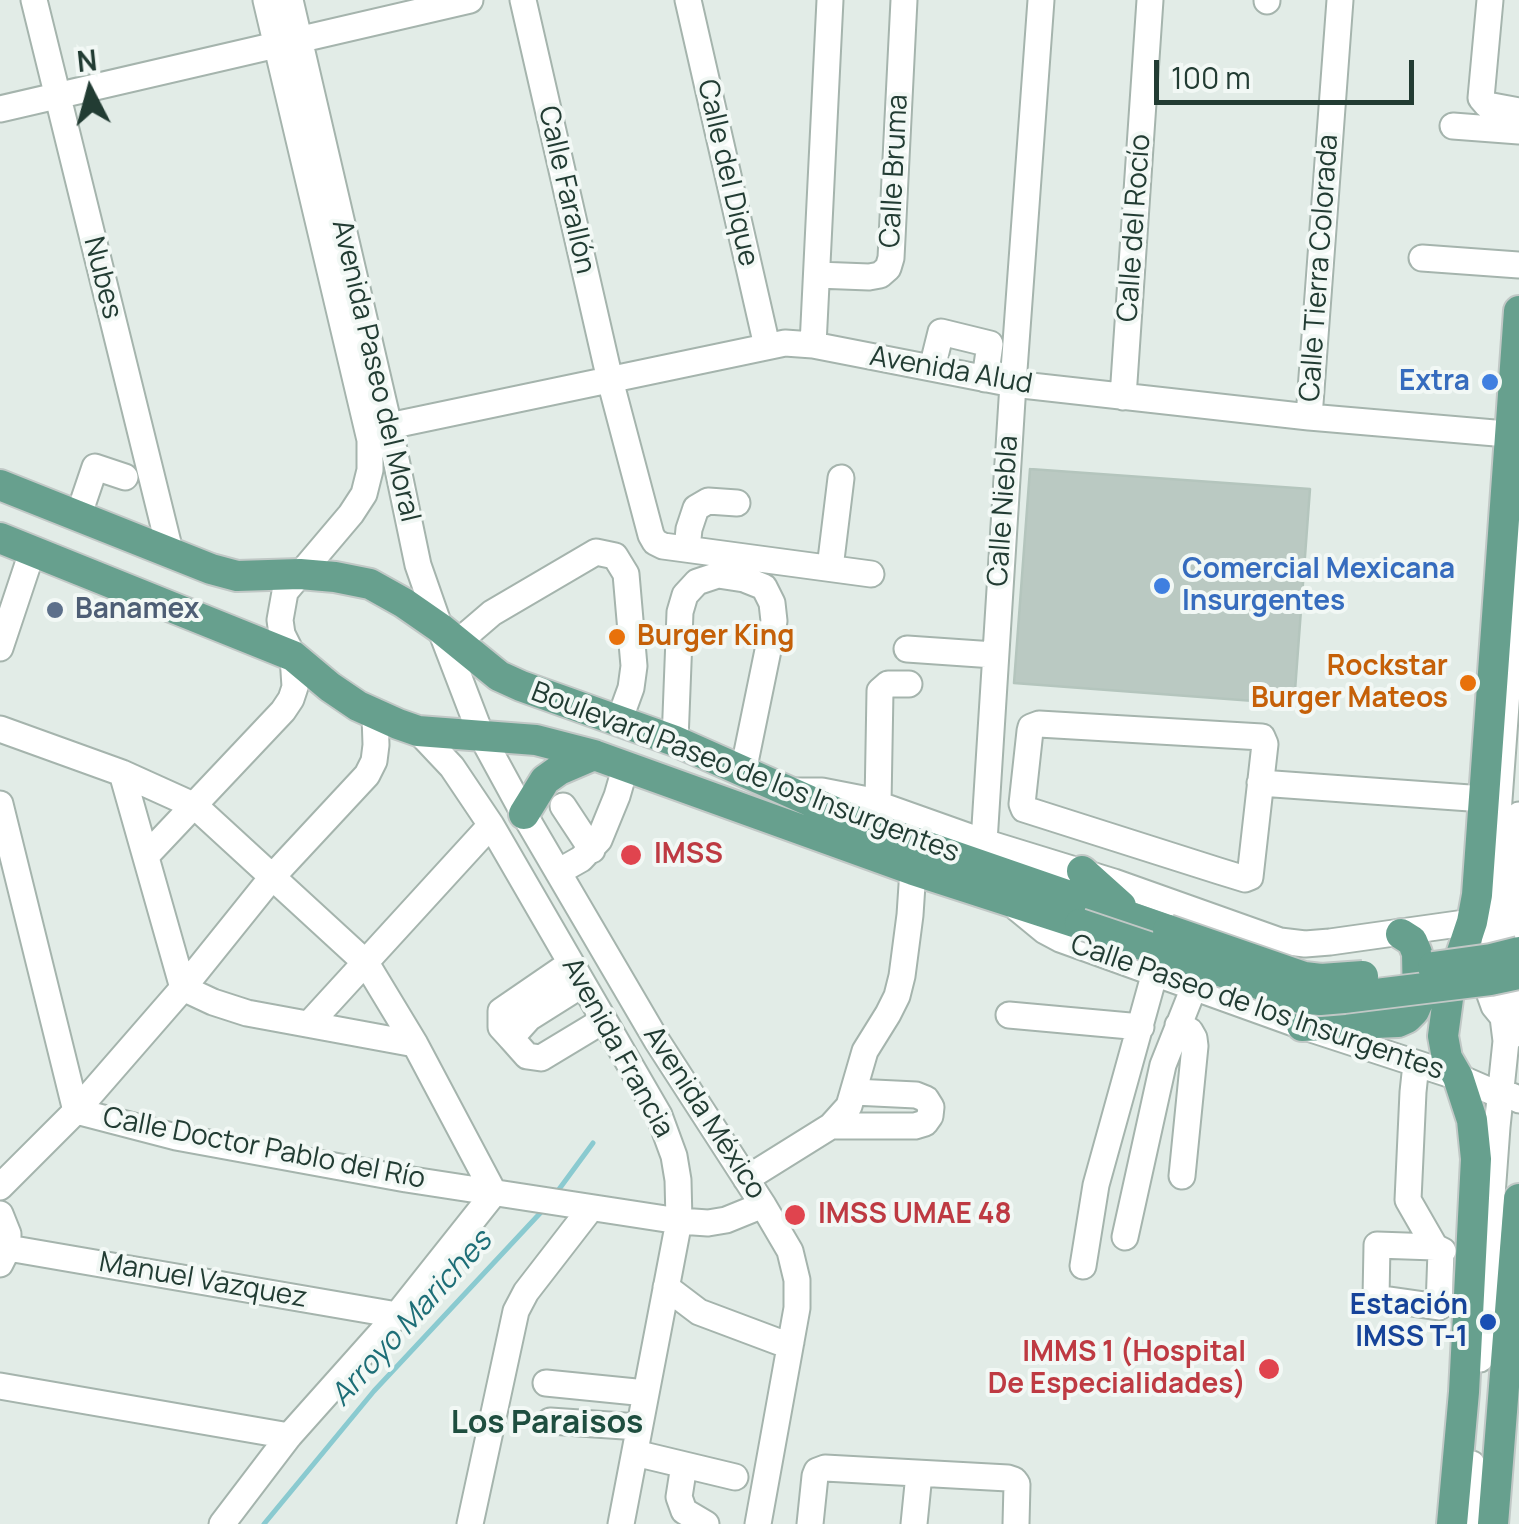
<!DOCTYPE html>
<meta charset="utf-8">
<style>
body{margin:0}
#map{position:relative;width:1519px;height:1524px;overflow:hidden;background:#e2ece7;font-family:Manrope,sans-serif}
canvas{display:block}
.north{position:absolute;left:40px;top:40px;width:100px;height:100px;-webkit-text-stroke:8px #f2f8f5;paint-order:stroke;rotate:354deg;font-size:28px;font-weight:700;line-height:40px;text-align:center;color:#223c33}
.north::after{content:'';display:block;margin:auto;width:35px;height:45px;background:#223c33;clip-path:polygon(50% 0,100% 100%,50% 72%,0 100%)}
.scale{position:absolute;left:1154px;top:60px;width:260px;height:45px;box-sizing:border-box;border:5px solid #223c33;border-top:0;padding-left:12px;font-size:30px;line-height:35px;white-space:nowrap;color:#223c33;-webkit-text-stroke:8px #f2f8f5;paint-order:stroke}
</style>
<div id="map">
<canvas width="1519" height="1524"></canvas>
<div class="north">N</div>
<div class="scale">100 m</div>
</div>
<script>
const ctx = document.querySelector('canvas').getContext('2d');
ctx.lineJoin = 'round';
const shape = rows => new Path2D(rows.map(r => 'M' + r).join(''));
function stroke(path, color, width, dash) { ctx.strokeStyle = color; ctx.lineWidth = width; ctx.lineCap = dash ? 'butt' : 'round'; ctx.setLineDash(dash || []); ctx.stroke(path); }
function fillPath(path, color) { ctx.fillStyle = color; ctx.fill(path, 'evenodd'); }
function write(font, color, halo, rows, align = 'center') {
  ctx.font = font + ' Manrope,sans-serif'; ctx.lineWidth = 8; ctx.setLineDash([]); ctx.textBaseline = 'middle'; ctx.strokeStyle = halo; ctx.fillStyle = color; for (const [text, x, y, turn = 0] of rows) {
    ctx.save(); ctx.translate(x, y); ctx.rotate((+turn || 0) * Math.PI / 180); ctx.textAlign = isNaN(turn) ? turn : align; if (halo) ctx.strokeText(text, 0, 0); ctx.fillText(text, 0, 0); ctx.restore();
  }
}
const stream = shape([
 [557,1192,593,1143],
 [264,1524,374,1391,544,1209]
]);
const building = shape([
 [1030,469,1310,489,1294,704,1014,683,1030,469]
]);
const minor = shape([
 [34,0,171,555],
 [290,0,389,426,418,565,440,628,481,735,524,814,657,1041,763,1205,790,1251,797,1280,797,1308,758,1524],
 [523,0,610,380,651,535,655,542,663,546,871,574],
 [688,0,767,346],
 [1490,0,1481,98,1487,105,1519,111],
 [1267,1,1267,0],
 [0,109,470,0],
 [1453,126,1519,131],
 [1422,258,1519,265],
 [817,275,869,277,880,275,888,268,891,258,904,0],
 [813,345,830,0],
 [932,368,941,332,990,344,985,379],
 [1123,397,1150,0],
 [1309,417,1340,0],
 [389,426,785,343,813,345,1013,384,1309,417,1519,435],
 [78,517,95,467,125,477],
 [687,549,689,529,696,508,708,501,737,503],
 [830,568,841,478],
 [457,643,492,613,596,552,615,556,626,574,634,666,631,688,619,721],
 [0,648,32,552],
 [907,649,994,655],
 [1039,724,1262,737,1265,744,1250,877,1245,879,1219,871,1024,809,1022,804,1030,731,1031,727,1039,724],
 [0,729,122,773,195,806,366,963,415,1044,494,1193,397,1315,289,1436,222,1524],
 [418,731,452,767,491,825,659,1115,674,1156,678,1180,679,1221,621,1524],
 [675,741,680,612,685,595,697,582,718,575,744,579,764,587,772,603,774,621,743,772],
 [122,773,183,988],
 [1260,783,1484,799],
 [790,791,822,791,863,799,984,842,1114,882,1280,941,1305,944,1330,942,1472,922],
 [0,804,76,1111],
 [878,804,880,691,888,684,909,684],
 [563,806,592,850],
 [984,842,1013,384,1041,0],
 [146,856,283,711,291,699,295,687,293,656,282,634,280,620,285,592,351,514,364,494,370,470,370,440,266,0],
 [558,872,581,859,599,840,617,796,626,765],
 [1017,908,1045,931,1060,939,1302,1026,1458,1077,1502,1096,1512,1096,1519,1100],
 [583,984,529,1018,511,1038,527,1056,541,1058,604,1020],
 [183,988,213,1002,247,1013,415,1044],
 [1009,1015,1141,1027],
 [309,1024,491,825],
 [1178,1025,1190,1031,1194,1038,1195,1046,1182,1176],
 [1513,1035,1519,815],
 [511,1038,501,1027,501,1011,571,963],
 [1416,1064,1413,1092,1408,1200,1435,1247,1443,1251],
 [76,1111,176,1137,406,1179,679,1221,708,1223,726,1220,763,1205],
 [831,1126,915,1126,925,1123,930,1116,931,1107,926,1099,916,1095,854,1092],
 [746,1179,831,1126,849,1106,865,1051,888,1014,897,996,902,976,910,915,913,870],
 [0,1187,76,1111,183,988,273,876,367,775,374,761,376,745,375,715],
 [0,1214,8,1234,8,1248,0,1264],
 [1125,1237,1163,1065,1194,987],
 [1435,1247,1377,1245,1376,1298,1439,1307,1441,1251],
 [8,1248,397,1315],
 [1083,1266,1096,1185,1155,972],
 [666,1287,699,1312,779,1342,791,1342],
 [1480,1359,1497,1127,1506,1041,1503,1017,1494,1006,1489,992,1496,926,1494,879,1499,800,1519,529],
 [546,1383,646,1393],
 [0,1386,289,1436],
 [550,1421,639,1427],
 [635,1453,735,1477],
 [684,1465,679,1497,684,1511,706,1524],
 [470,1524,516,1311,526,1292,591,1208],
 [810,1524,815,1476,817,1471,825,1468,1008,1478,1014,1480,1017,1484,1016,1524],
 [914,1524,919,1474],
 [1468,1524,1472,1464]
]);
const major = shape([
 [0,485,211,569,237,576,300,574,335,577,370,584,404,603,440,628,499,676,521,686,675,741,864,825,1168,930],
 [0,538,293,656,330,687,358,706,398,724,418,731,536,740,594,755,913,870,1080,924],
 [524,814,545,780,559,770,594,755],
 [1082,871,1121,906],
 [1302,1026,1398,1022,1407,1018,1414,1011,1418,1002,1417,953,1412,941,1401,934],
 [1452,1524,1464,1392,1476,1159,1472,1120,1458,1077,1447,1058,1443,1036,1449,991,1472,922,1477,895,1519,311],
 [1493,1524,1519,1199]
]);
const majorBridge = shape([
 [1080,924,1300,998,1320,1000,1344,998,1490,980,1519,974],
 [1168,930,1304,977,1321,979,1363,976],
 [1433,967,1491,959,1519,952]
]);
const markers = [
 [1490,382,10,"#3f7fe0"],
 [1162,586,10,"#3f7fe0"],
 [55,610,10,"#5c6f8a"],
 [617,637,10,"#e8710a"],
 [1468,683,10,"#e8710a"],
 [631,855,12,"#e0444e"],
 [795,1215,12,"#e0444e"],
 [1488,1322,10,"#1a4fb4"],
 [1269,1369,12,"#e0444e"]
];
const streetNames = [
 ["Calle Bruma",895,171,-87],
 ["Calle del Dique",727,173,77],
 ["Calle Farallón",566,190,77],
 ["Calle del Rocío",1135,228,-86],
 ["Calle Tierra Colorada",1320,268,-86],
 ["Nubes",102,278,76],
 ["Avenida Paseo del Moral",375,371,77],
 ["Avenida Alud",951,371,10],
 ["Calle Niebla",1004,511,-86],
 ["Boulevard Paseo de los Insurgentes",745,773,21],
 ["Calle Paseo de los Insurgentes",1257,1008,19],
 ["Avenida Francia",617,1048,61],
 ["Avenida México",704,1113,57],
 ["Calle Doctor Pablo del Río",264,1149,11],
 ["Manuel Vazquez",203,1281,10]
];
const shopNames = [
 ["Extra",1470,382],
 ["Comercial Mexicana",1182,570,"left"],
 ["Insurgentes",1182,602,"left"]
];
const serviceNames = [
 ["Banamex",75,610]
];
const foodNames = [
 ["Burger King",637,637],
 ["Rockstar",1448,667,"right"],
 ["Burger Mateos",1448,699,"right"]
];
const healthNames = [
 ["IMSS",654,855],
 ["IMSS UMAE 48",818,1215],
 ["IMMS 1 (Hospital",1246,1353,"right"],
 ["De Especialidades)",1246,1385,"right"]
];
const transitNames = [
 ["Estación",1468,1306],
 ["IMSS T-1",1468,1338]
];
const waterNames = [
 ["Arroyo Mariches",412,1319,-48]
];
const quarterNames = [
 ["Los Paraisos",547,1424]
];
stroke(stream, '#8acad0', 5);
fillPath(building, '#bac9c2');
stroke(building, '#b4c5bd', 2.5);
stroke(minor, '#a5b4ad', 29);
stroke(major, '#c1c8c6', 34);
stroke(minor, '#fff', 25);
stroke(major, '#67a08e', 30);
stroke(majorBridge, '#c1c8c6', 34, []);
stroke(majorBridge, '#67a08e', 30);
for (const [x, y, r, color] of markers) { const dot = new Path2D(); dot.arc(x, y, r, 0, 2 * Math.PI); ctx.fillStyle = color; ctx.fill(dot); stroke(dot, '#f2f8f5', 4); }
write('28px', '#223c33', '#f2f8f5', streetNames);
write('bold 28px', '#366cbe', '#f2f8f5', shopNames, 'right');
write('bold 28px', '#4e5e75', '#f2f8f5', serviceNames, 'left');
write('bold 28px', '#c56008', '#f2f8f5', foodNames, 'left');
write('bold 28px', '#be3a42', '#f2f8f5', healthNames, 'left');
write('bold 28px', '#164399', '#f2f8f5', transitNames, 'right');
write('italic 30px', '#1d6e77', '#f2f8f5', waterNames);
write('bold 32px', '#1e4e3f', '#f2f8f5', quarterNames);
</script>
